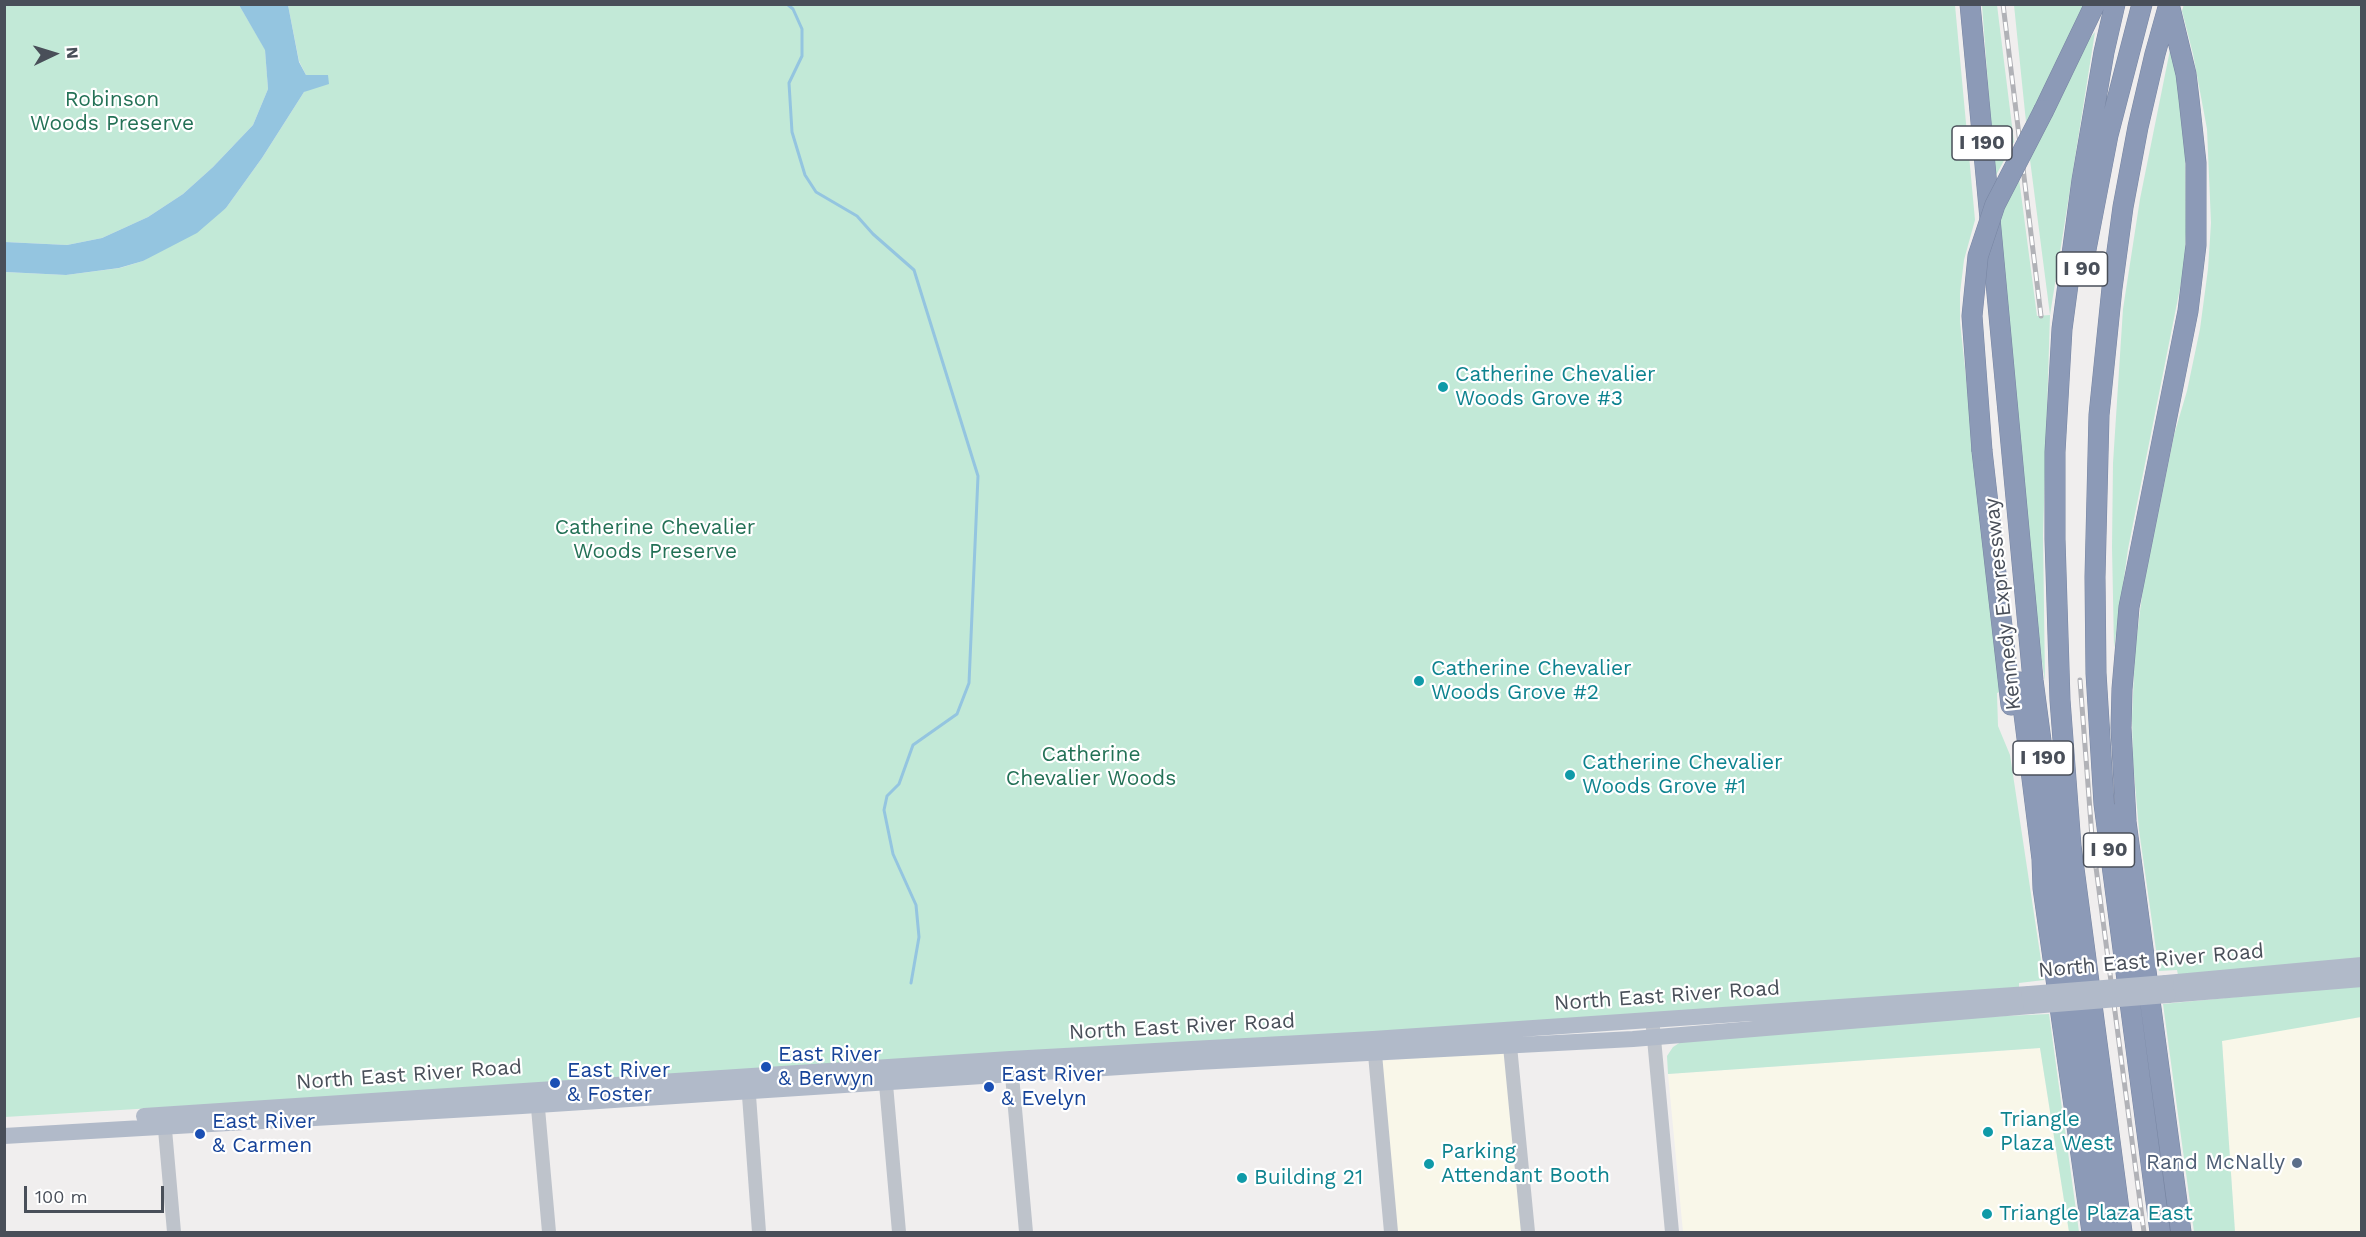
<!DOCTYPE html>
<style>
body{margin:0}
#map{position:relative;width:2366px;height:1237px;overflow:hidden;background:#f0eeee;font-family:"Work Sans",sans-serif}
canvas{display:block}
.frame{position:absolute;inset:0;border:6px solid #494f59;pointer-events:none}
.north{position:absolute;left:24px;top:24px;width:60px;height:60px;-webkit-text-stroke:4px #fff;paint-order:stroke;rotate:86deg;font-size:16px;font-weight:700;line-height:24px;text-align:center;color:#494f59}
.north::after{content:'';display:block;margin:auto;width:21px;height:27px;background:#494f59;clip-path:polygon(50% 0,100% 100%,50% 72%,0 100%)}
.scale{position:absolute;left:24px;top:1186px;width:140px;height:27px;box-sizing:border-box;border:3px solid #494f59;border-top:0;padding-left:8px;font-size:18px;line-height:21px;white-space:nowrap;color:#494f59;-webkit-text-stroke:4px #fff;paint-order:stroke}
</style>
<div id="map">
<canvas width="2366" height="1237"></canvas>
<div class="frame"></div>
<div class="north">N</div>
<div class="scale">100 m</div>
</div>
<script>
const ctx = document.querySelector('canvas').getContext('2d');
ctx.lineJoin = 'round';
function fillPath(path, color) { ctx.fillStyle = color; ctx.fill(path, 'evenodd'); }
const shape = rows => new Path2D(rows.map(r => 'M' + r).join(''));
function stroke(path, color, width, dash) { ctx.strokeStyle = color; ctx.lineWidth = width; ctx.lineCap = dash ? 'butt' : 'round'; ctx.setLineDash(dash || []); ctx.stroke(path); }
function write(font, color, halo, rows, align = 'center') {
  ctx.font = font + ' "Work Sans",sans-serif'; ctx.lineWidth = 4.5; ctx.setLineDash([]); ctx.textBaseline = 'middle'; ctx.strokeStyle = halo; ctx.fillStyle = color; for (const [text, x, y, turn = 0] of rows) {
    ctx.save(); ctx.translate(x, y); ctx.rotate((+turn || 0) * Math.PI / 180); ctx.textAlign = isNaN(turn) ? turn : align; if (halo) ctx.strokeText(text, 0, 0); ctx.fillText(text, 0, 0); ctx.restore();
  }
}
const commercial = shape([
 [2361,1017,2361,1232,2235,1232,2222,1040],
 [2040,1048,2069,1232,1683,1232,1668,1074],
 [1511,1052,1527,1232,1392,1232,1377,1061]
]);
const green = shape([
 [2184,4,2361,5,2361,960,2178,975,2177,970,2159,971,2139,830,2133,761,2132,718,2135,651,2143,588,2174,435,2187,391,2200,329,2208,269,2211,223,2207,129,2193,54,2182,11],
 [4,5,239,5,265,49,268,89,253,125,213,167,183,194,148,217,102,238,67,245,5,242],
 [288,5,1955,5,1975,220,1964,260,1960,293,1960,322,2000,692,1997,693,1998,726,2010,755,2044,980,2019,983,2019,989,1536,1024,5,1117,4,272,66,275,120,268,143,261,226,208,262,158,304,92,327,75,306,75,299,61],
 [1982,5,1997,5,2014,142,1995,177],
 [2014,5,2084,5,2042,94,2026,122],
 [2095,32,2050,315,2043,535,2045,681,2040,649,1998,210,2018,171,2037,316,2050,315,2029,152,2085,44],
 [2171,45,2181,90,2185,137,2186,232,2184,268,2128,549,2114,648,2112,547,2113,463,2123,309,2140,199],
 [2361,985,2361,1017,2222,1041,2235,1232,2194,1232,2163,1004],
 [2049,1014,2079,1232,2069,1232,2040,1048,1668,1074,1667,1056,1673,1047,1684,1040,1939,1019]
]);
const water = shape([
 [239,5,288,5,299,62,306,75,328,75,329,84,304,92,262,158,226,208,197,233,143,261,119,268,66,275,5,272,5,242,67,245,102,238,148,217,183,194,213,167,253,125,268,89,265,50]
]);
const stream = shape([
 [787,4,793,9,802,29,802,56,789,83,792,132,805,175,816,192,857,216,873,234,914,270,978,476,969,683,957,714,913,745,899,784,887,796,884,810,893,854,916,905,919,937,911,983]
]);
const minor = shape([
 [1653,1028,1672,1232],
 [1374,1043,1391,1232],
 [1510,1046,1528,1232],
 [1011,1064,1026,1232],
 [885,1073,899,1232],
 [748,1082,759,1232],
 [537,1097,549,1232],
 [164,1118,174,1232]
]);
const major = shape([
 [2166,983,2362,965],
 [2168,995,2362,979],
 [144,1116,1010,1059,1373,1039,2029,994],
 [4,1136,522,1106,1197,1062,1633,1039,2031,1006]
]);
const highway = shape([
 [1970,4,2033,680,2083,1059,2109,1232],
 [2115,4,2104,52,2082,180,2062,329,2055,452,2055,539,2060,700,2071,846,2122,1232],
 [2044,110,2095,4],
 [2083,265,2108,135,2142,4],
 [1982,451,2011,705],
 [2020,682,2042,859,2043,888,2092,1232],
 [2124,807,2181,1232],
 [2126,820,2121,728,2122,689,2129,607,2188,311,2196,245,2196,163,2189,99,2186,74,2169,4],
 [2160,1232,2104,804,2096,673,2095,577,2099,415,2112,288,2123,207,2138,127,2155,54,2169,4]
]);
const rail = shape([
 [2003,4,2041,316],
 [2080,680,2092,837,2144,1232]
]);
const majorBridge = shape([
 [2029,994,2166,983],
 [2031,1006,2168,995]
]);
const highwayBridge = shape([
 [1982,451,1972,316,1978,256,1995,205,2044,110]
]);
const markers = [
 [1443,387,6,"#0f9aa8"],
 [1419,681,6,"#0f9aa8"],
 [1570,775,6,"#0f9aa8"],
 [766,1067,6,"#1a4fb4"],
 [555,1083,6,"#1a4fb4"],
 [989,1087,6,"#1a4fb4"],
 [1988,1132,6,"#0f9aa8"],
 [200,1134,6,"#1a4fb4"],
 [2297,1163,6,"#5c6f8a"],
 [1429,1164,6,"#0f9aa8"],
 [1242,1178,6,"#0f9aa8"],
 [1987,1214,6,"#0f9aa8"]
];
const shields = [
 [1982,143,60],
 [2082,269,51],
 [2043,758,60],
 [2109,850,51]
];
const shieldNames = [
 ["I 190",1982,143],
 ["I 90",2082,269],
 ["I 190",2043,758],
 ["I 90",2109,850]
];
const parkNames = [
 ["Robinson",112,100],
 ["Woods Preserve",112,124],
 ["Catherine Chevalier",655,528],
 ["Woods Preserve",655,552],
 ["Catherine",1091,755],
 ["Chevalier Woods",1091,779]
];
const cultureNames = [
 ["Catherine Chevalier",1455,375],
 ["Woods Grove #3",1455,399],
 ["Catherine Chevalier",1431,669],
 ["Woods Grove #2",1431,693],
 ["Catherine Chevalier",1582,763],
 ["Woods Grove #1",1582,787],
 ["Triangle",2000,1120],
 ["Plaza West",2000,1144],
 ["Parking",1441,1152],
 ["Attendant Booth",1441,1176],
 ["Building 21",1254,1178],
 ["Triangle Plaza East",1999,1214]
];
const streetNames = [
 ["Kennedy Expressway",2003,604,-96],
 ["North East River Road",2151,961,-5],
 ["North East River Road",1667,996,-4],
 ["North East River Road",1182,1027,-3],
 ["North East River Road",409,1075,-4]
];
const transitNames = [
 ["East River",778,1055],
 ["& Berwyn",778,1079],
 ["East River",567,1071],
 ["& Foster",567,1095],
 ["East River",1001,1075],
 ["& Evelyn",1001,1099],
 ["East River",212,1122],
 ["& Carmen",212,1146]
];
const serviceNames = [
 ["Rand McNally",2285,1163]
];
fillPath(commercial, '#f9f7e9');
fillPath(green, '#c2e9d7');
fillPath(water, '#94c5e0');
stroke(stream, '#94c5e0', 3);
stroke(highway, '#7785a2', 21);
stroke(minor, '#bec3cb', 14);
stroke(major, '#b1bac9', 16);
stroke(highway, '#8c9ab7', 20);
stroke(rail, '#b1b2b7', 5);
stroke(rail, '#fff', 3, [9]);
stroke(highwayBridge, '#7785a2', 21, []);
stroke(majorBridge, '#b1bac9', 16);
stroke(highwayBridge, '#8c9ab7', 20);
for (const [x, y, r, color] of markers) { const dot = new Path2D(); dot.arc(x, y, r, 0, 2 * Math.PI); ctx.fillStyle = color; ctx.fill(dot); stroke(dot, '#fff', 2); }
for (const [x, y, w] of shields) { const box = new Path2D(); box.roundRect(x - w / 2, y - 17, w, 34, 4.5); ctx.fillStyle = '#fff'; ctx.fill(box); stroke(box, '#494f59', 1.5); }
write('bold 20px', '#494f59', null, shieldNames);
write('21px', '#237156', '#fff', parkNames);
write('21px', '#0d838f', '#fff', cultureNames, 'left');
write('21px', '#494f59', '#fff', streetNames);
write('21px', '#164399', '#fff', transitNames, 'left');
write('21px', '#4e5e75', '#fff', serviceNames, 'right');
</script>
